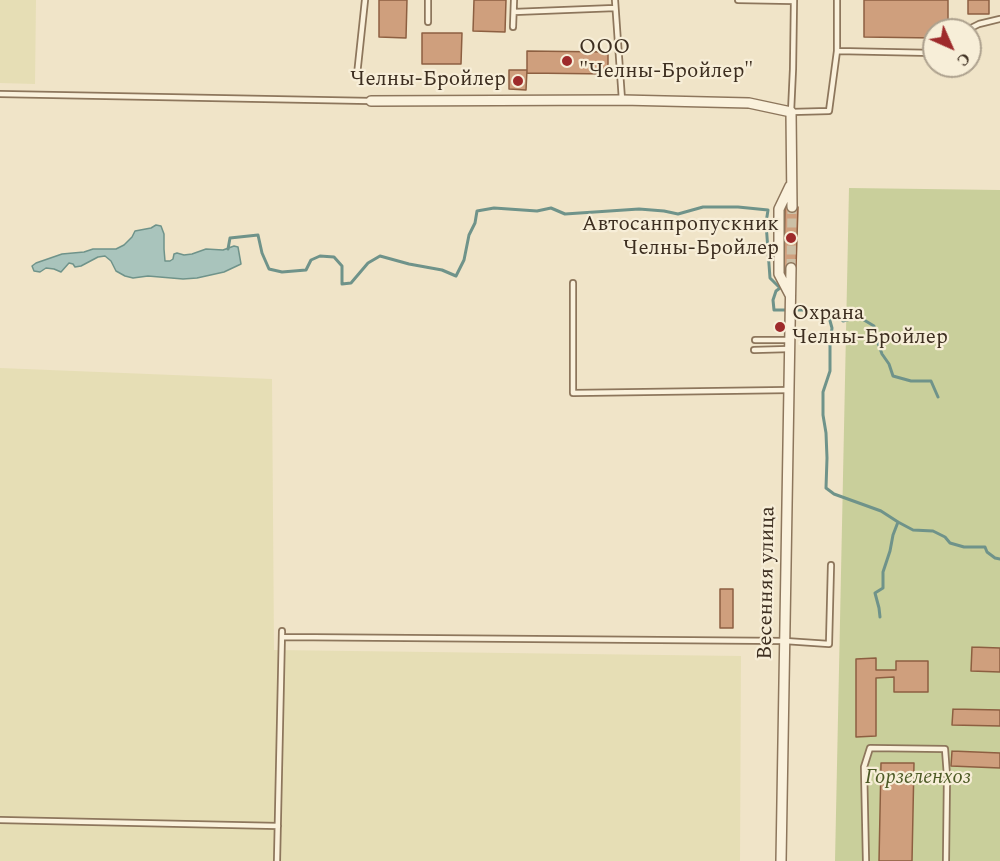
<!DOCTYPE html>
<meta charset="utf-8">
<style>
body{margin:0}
#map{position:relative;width:1000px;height:861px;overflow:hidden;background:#f0e4c8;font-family:Spectral,serif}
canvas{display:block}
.north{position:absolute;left:922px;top:18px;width:60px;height:60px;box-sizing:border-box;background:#f7eed8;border:2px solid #ada18e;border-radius:50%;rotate:135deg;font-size:16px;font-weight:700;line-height:24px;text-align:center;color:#3d2e20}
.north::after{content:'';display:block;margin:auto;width:21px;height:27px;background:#9e2a2b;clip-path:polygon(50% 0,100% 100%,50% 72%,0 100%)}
</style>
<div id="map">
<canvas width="1000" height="861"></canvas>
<div class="north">С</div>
</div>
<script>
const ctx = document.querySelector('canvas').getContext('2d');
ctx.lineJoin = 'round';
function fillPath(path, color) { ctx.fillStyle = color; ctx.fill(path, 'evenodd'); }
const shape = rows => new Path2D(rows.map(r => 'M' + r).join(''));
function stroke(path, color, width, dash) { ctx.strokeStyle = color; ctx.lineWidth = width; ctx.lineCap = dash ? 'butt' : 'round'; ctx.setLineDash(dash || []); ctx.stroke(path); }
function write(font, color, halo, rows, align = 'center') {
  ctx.font = font + ' Spectral,serif'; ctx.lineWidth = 4.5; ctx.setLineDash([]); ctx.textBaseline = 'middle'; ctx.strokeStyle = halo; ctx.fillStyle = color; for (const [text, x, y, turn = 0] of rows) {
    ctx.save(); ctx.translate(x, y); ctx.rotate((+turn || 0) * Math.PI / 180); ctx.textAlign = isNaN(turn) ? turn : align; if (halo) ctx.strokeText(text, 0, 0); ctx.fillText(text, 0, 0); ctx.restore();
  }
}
const farmland = shape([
 [0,0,36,0,35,84,0,83],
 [0,368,272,379,274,650,741,656,740,861,0,861]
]);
const green = shape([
 [849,188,1000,190,1000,861,835,861]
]);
const water = shape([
 [156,225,161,226,164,234,164,249,165,261,170,261,173,259,174,254,177,253,184,255,192,254,206,249,223,250,234,246,238,247,241,264,224,272,197,278,183,279,148,276,133,278,125,276,116,271,111,261,105,256,98,257,81,266,75,267,73,264,69,263,61,272,54,269,46,268,40,272,34,271,32,266,36,263,62,254,84,252,93,249,116,249,124,245,132,237,135,231,151,228,156,225]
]);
const stream = shape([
 [228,249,230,238,258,235,262,253,269,269,282,272,306,270,311,260,320,256,334,257,342,266,342,284,351,283,368,263,380,256,409,264,442,270,456,276,464,260,469,235,475,223,477,211,494,208,537,211,551,208,565,214,639,209,664,211,678,214,703,207,738,207,768,210,766,223,770,278,780,288,776,291,773,300,774,310,812,310,837,312,843,321,859,317,874,326,878,343,882,354,889,364,893,376,911,381,931,381,938,397],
 [827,310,832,328,830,344,830,371,823,392,823,415,826,433,827,458,826,488,834,494,881,511,898,522,913,530,933,531,945,537,950,543,964,547,985,547,987,552,995,558,1000,559],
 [880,617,879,608,875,593,883,588,883,572,890,551,893,535,898,522]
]);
const building = shape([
 [379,0,407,0,406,38,379,37,379,0],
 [474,0,506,0,505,32,473,31,474,0],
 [864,0,948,0,948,30,934,30,934,38,864,37,864,0],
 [968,0,989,0,989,14,968,14,968,0],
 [422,33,462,33,461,64,422,64,422,33],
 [527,51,608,52,608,74,527,73,527,51],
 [509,70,527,70,526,90,509,89,509,70],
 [785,207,798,207,796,268,784,269,785,207],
 [720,589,733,589,733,628,720,628,720,589],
 [972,647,1000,648,1000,672,971,671,972,647],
 [876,658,876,670,896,670,896,661,928,661,928,692,894,692,894,677,876,678,876,736,856,737,856,659,876,658],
 [953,709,1000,710,1000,726,952,725,953,709],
 [952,751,1000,753,1000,768,951,766,952,751],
 [881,763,914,763,912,861,879,861,881,763]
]);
const minorTunnel = shape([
 [791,268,792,207]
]);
const service = shape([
 [615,0,622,100],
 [738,0,794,1],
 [794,0,793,69,791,112,829,111,837,51],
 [837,0,837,51,934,53],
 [514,12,615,8],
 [428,22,428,0],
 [513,27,514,0],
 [967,30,979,24,1000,19],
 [357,75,365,0],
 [0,94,371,101],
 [573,283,573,393,789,390],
 [755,340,789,340],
 [754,350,789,349],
 [282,637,785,641,829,644,831,565],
 [0,820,278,826],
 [277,861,282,631],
 [866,861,864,767,870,748,945,749,947,776,946,861]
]);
const minor = shape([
 [371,101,622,100,749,103,791,112,792,207],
 [790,295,779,274,779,209,790,186],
 [781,861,791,268]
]);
const markers = [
 [567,61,6,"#9e2a2b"],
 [518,81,6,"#9e2a2b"],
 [791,238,6,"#9e2a2b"],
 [780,327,6,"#9e2a2b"]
];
const poiNames = [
 ["ООО",579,49],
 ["\"Челны-Бройлер\"",579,73],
 ["Челны-Бройлер",506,81,"right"],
 ["Автосанпропускник",779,226,"right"],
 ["Челны-Бройлер",779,250,"right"],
 ["Охрана",792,315],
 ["Челны-Бройлер",792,339]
];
const streetNames = [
 ["Весенняя улица",768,583,-89]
];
const parkNames = [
 ["Горзеленхоз",918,779]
];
fillPath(farmland, '#e6deb5');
fillPath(green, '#c9cf9b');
fillPath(water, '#a9c4bc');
stroke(water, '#6f938a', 1.5);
stroke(stream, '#6f938a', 3);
fillPath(building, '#cf9f7d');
stroke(building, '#8d5f41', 1.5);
stroke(minorTunnel, '#ccc0a6', 9, [9, 4.5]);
stroke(service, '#8d765c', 8);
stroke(minor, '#8d765c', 12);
stroke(service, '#faf1dc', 4.5);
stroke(minor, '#faf1dc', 9);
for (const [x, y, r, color] of markers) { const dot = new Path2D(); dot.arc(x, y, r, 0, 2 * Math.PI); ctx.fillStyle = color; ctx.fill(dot); stroke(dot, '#f7eed8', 2); }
write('21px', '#3d2e20', '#f7eed8', poiNames, 'left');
write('21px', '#3d2e20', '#f7eed8', streetNames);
write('italic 21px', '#4d5a26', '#f7eed8', parkNames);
</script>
